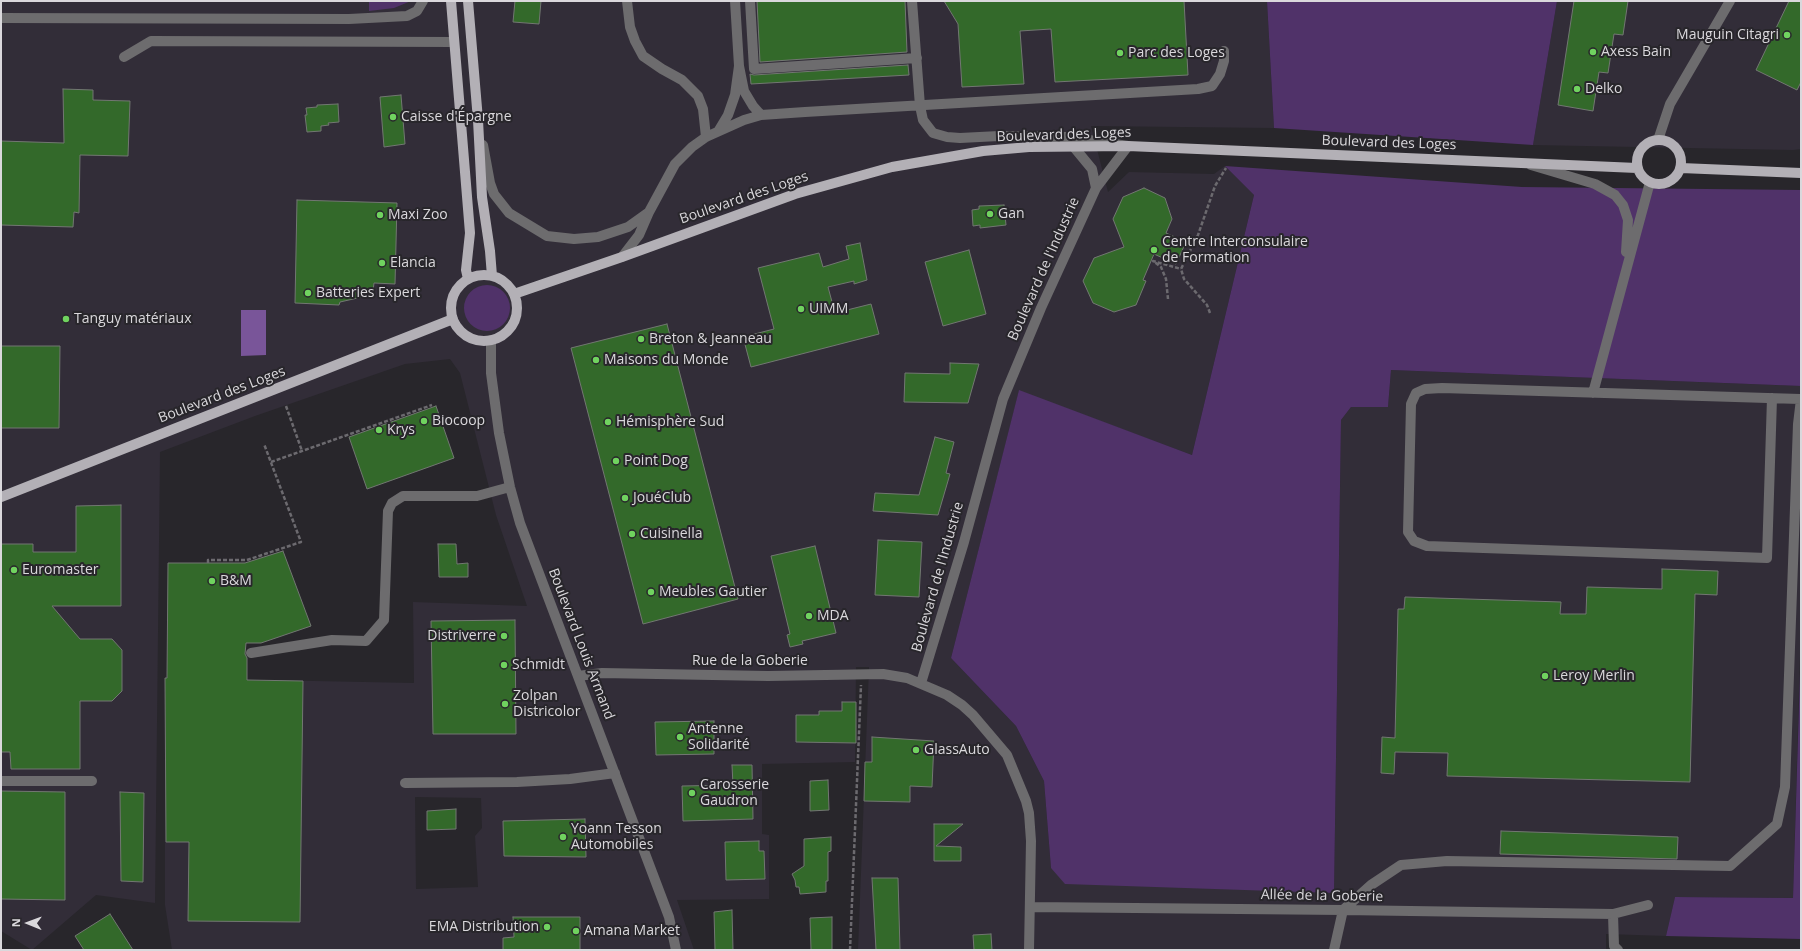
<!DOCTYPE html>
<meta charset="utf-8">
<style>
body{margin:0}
#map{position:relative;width:1802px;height:951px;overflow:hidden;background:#28262b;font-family:"Open Sans",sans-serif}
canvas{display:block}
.frame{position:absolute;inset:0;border:2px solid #dad8dc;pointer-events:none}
.north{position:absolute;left:8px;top:903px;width:40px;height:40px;-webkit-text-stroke:3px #28262b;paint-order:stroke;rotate:271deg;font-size:11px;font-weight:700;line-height:16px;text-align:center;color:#dad8dc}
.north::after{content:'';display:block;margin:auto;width:14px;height:18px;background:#dad8dc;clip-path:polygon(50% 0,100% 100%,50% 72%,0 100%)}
</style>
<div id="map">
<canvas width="1802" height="951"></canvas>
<div class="frame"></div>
<div class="north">N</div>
</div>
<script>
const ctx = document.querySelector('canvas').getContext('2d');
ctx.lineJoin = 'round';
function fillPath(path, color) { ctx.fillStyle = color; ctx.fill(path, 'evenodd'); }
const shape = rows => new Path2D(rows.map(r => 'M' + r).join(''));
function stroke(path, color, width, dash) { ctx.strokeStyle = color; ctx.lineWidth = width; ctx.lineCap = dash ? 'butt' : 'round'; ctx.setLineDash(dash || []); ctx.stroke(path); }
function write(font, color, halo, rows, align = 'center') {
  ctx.font = font + ' "Open Sans",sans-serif'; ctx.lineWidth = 4; ctx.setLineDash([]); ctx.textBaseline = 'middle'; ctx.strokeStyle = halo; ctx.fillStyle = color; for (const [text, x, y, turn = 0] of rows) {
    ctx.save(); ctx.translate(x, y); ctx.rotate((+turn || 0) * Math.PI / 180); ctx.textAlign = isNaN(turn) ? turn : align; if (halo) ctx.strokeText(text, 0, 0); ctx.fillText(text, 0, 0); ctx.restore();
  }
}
const built = shape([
 [1,1,1267,1,1274,128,1091,126,1108,192,1129,172,1214,174,1225,166,1254,195,1192,455,1019,391,951,658,1016,726,1044,781,1051,868,1334,893,1341,420,1351,407,1388,407,1391,370,1801,386,1801,622,1793,898,1675,897,1666,936,1606,934,1606,950,858,950,869,667,856,667,855,762,762,764,762,834,769,835,769,899,677,900,694,950,172,950,165,905,165,678,414,683,413,602,527,606,496,515,460,373,450,359,405,364,255,416,160,452,155,903,96,895,32,950,1,931],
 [415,797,481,798,482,828,475,836,478,887,416,889],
 [1557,1,1801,1,1801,149,1793,150,1533,145]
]);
const green = shape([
 [369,1,411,1,394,8,369,11],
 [1267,1,1557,1,1533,145,1274,128],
 [1225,166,1522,187,1801,190,1801,386,1391,370,1388,407,1351,407,1341,420,1334,893,1065,884,1051,868,1044,781,1016,726,951,658,1019,390,1192,455,1254,195],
 '464 308a23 23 0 1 1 46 0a23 23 0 1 1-46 0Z',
 [1801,640,1801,939,1666,936,1675,897,1793,898]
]);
const water = shape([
 [241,310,266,310,266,355,241,356]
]);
const building = shape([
 [515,1,541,1,539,24,513,22,515,1],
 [757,1,905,1,907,52,760,62,757,1],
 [944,1,1184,1,1188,75,1055,82,1051,29,1020,31,1024,84,962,87,958,24,944,1],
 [1574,1,1628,1,1623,35,1614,34,1608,73,1599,72,1593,111,1558,105,1574,1],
 [1789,1,1801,1,1801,82,1797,90,1756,70,1789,1],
 [908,65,909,75,751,84,750,74,754,75,908,65],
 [63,89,93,90,93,100,130,101,128,156,80,155,79,213,74,212,73,227,1,225,1,141,64,143,63,89],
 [401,95,405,144,384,147,380,97,401,95],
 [338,104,339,122,328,123,329,125,321,126,321,131,307,132,305,115,307,115,306,108,317,107,317,105,338,104],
 [1144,188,1165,198,1172,219,1166,233,1186,242,1176,264,1154,254,1143,280,1146,281,1136,305,1114,312,1093,303,1083,281,1094,258,1124,247,1113,219,1123,197,1144,188],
 [297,200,397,203,395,284,374,283,373,291,362,291,362,297,340,302,339,305,295,303,297,200],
 [1004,205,1006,225,980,228,980,225,973,226,972,210,979,209,979,206,1004,205],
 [860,243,867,280,854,284,854,281,828,287,835,313,871,304,879,334,751,367,743,337,774,329,758,268,819,253,823,267,849,259,846,246,860,243],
 [969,250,986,314,943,326,925,262,969,250],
 [667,324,738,599,643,624,571,348,667,324],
 [1,346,60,346,59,428,1,428,1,346],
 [950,363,979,364,968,403,904,402,905,373,950,374,950,363],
 [436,406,454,458,367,489,349,437,436,406],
 [935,437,954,442,946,473,950,474,938,515,873,511,875,493,919,495,935,437],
 [121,505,121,606,52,606,80,639,112,639,122,650,122,691,112,701,80,701,80,769,11,769,10,752,1,752,1,544,33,544,33,552,76,552,76,506,121,505],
 [878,540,922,542,919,597,875,595,878,540],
 [438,544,456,544,457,564,468,563,468,577,439,577,438,544],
 [815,546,836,633,802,641,803,644,790,647,787,635,790,634,771,556,815,546],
 [283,551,311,626,261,643,246,643,245,654,247,658,247,680,303,681,300,922,188,921,189,842,166,842,165,678,167,678,168,563,245,563,283,551],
 [1662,569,1718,571,1717,595,1695,594,1690,782,1447,776,1448,753,1395,752,1394,774,1381,773,1382,737,1395,738,1398,609,1404,609,1405,597,1561,602,1560,614,1586,614,1587,587,1662,589,1662,569],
 [515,620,516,734,433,734,431,621,515,620],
 [842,702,856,702,856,743,796,742,796,715,819,715,819,711,842,711,842,702],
 [714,721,714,754,656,755,655,722,714,721],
 [872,737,934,741,932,787,910,786,910,802,864,801,865,762,872,762,872,737],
 [732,765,752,765,753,819,683,821,682,786,733,785,732,765],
 [828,780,829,810,810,811,810,781,828,780],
 [1,791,65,792,65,900,1,899,1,791],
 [120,792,144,793,143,882,121,881,120,792],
 [456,809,456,829,427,830,427,811,456,809],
 [585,819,586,857,504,856,503,821,585,819],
 [934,824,963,824,936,846,961,847,961,861,934,861,934,824],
 [1501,831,1678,837,1677,859,1500,854,1501,831],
 [831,837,831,851,828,852,828,881,826,881,826,892,800,894,799,887,796,887,795,880,792,874,804,866,804,839,831,837],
 [759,841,759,851,764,851,765,879,726,880,725,842,759,841],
 [872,878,898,878,900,950,876,950,872,878],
 [732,910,733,950,715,950,714,912,732,910],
 [110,914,133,950,84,950,75,936,110,914],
 [513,917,580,917,580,950,503,950,503,938,514,937,513,917],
 [832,917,832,950,811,950,810,918,832,917],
 [991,934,992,950,974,950,973,935,991,934]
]);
const path = shape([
 [1168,299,1166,279,1161,267,1153,261,1181,269],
 [1210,313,1207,305,1184,279,1181,269,1198,235,1215,186,1226,168],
 [286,406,302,451],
 [271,462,432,405],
 [208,563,208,560,247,560,301,542,264,444],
 [850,950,861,685]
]);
const minor = shape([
 [627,1,630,27,635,41,643,56,662,69,682,80,698,96,703,109,706,137],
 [735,1,739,66],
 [750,1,754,69,917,58],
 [912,1,920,106,923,120,933,133,947,137,960,138,999,136,1069,137,1128,146,1096,188,1092,169,1073,146],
 [1,18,349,19,407,16,417,11,423,1],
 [124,57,151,41,454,42],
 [719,130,728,115,735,95,739,66,744,91,753,106,761,115],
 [1658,140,1670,104,1730,1],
 [483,145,490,183,494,194,509,213,547,236,574,239,598,237,628,227,649,212],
 [1531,165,1595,184,1615,195,1623,205,1628,220,1626,252],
 [622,257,639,235,649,212,675,164,692,147,706,137,744,120,761,115,805,112,1198,89,1212,86,1220,74,1224,61,1224,51],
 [491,340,491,373,499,433,510,487,520,523,669,917,676,950],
 [1593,393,1650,182],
 [1772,398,1767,558,1427,546,1414,541,1408,532,1411,404,1416,393,1425,389,1442,388,1800,399],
 [251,653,332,640,366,641,384,620,388,511,392,503,403,496,477,496,510,487],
 [578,676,602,673,768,676,883,674,907,678,947,695,962,705,973,715,1007,755,1026,801,1029,813,1031,841,1029,950],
 [921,683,964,542,1003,399,1041,308,1096,188],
 [1,781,92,781],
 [405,783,517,782,570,779,615,773],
 [1031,907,1343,910,1613,914,1648,905],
 [1613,914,1614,946,1618,950],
 [1334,950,1343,910,1371,885,1401,865,1447,861,1730,866,1777,824,1785,787,1798,424,1801,399]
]);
const major = shape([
 [451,1,470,233,466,270,468,279],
 [468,1,478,120,482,197,490,251,492,276],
 '1637 162a22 22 0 1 1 44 0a22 22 0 1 1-44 0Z',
 [1681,168,1801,173],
 '451 308a33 33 0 1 1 66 0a33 33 0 1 1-66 0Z',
 [514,294,622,257,795,194,892,167,983,151,1029,147,1128,146,1637,168],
 [1,497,453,319]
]);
const markers = [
 [1787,35,4,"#70d35f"],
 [1593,52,4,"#70d35f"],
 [1120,53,4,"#70d35f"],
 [1577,89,4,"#70d35f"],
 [393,117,4,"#70d35f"],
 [990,214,4,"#70d35f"],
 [380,215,4,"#70d35f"],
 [1154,250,4,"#70d35f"],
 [382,263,4,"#70d35f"],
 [308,293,4,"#70d35f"],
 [801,309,4,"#70d35f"],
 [66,319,4,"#70d35f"],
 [641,339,4,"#70d35f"],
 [596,360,4,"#70d35f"],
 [424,421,4,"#70d35f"],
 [608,422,4,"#70d35f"],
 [379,430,4,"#70d35f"],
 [616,461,4,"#70d35f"],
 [625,498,4,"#70d35f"],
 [632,534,4,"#70d35f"],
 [14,570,4,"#70d35f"],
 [212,581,4,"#70d35f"],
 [651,592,4,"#70d35f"],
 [809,616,4,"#70d35f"],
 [504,636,4,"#70d35f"],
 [504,665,4,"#70d35f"],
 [1545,676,4,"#70d35f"],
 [505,704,4,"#70d35f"],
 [680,737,4,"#70d35f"],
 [916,750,4,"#70d35f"],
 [692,793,4,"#70d35f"],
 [563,837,4,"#70d35f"],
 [547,927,4,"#70d35f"],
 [576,931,4,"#70d35f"]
];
const poiNames = [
 ["Mauguin Citagri",1779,35,"right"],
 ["Axess Bain",1601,52],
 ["Parc des Loges",1128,53],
 ["Delko",1585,89],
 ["Caisse d'Épargne",401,117],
 ["Gan",998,214],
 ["Maxi Zoo",388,215],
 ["Centre Interconsulaire",1162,242],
 ["de Formation",1162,258],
 ["Elancia",390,263],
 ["Batteries Expert",316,293],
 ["UIMM",809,309],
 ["Tanguy matériaux",74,319],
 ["Breton & Jeanneau",649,339],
 ["Maisons du Monde",604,360],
 ["Biocoop",432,421],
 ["Hémisphère Sud",616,422],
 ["Krys",387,430],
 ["Point Dog",624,461],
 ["JouéClub",633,498],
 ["Cuisinella",640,534],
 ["Euromaster",22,570],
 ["B&M",220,581],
 ["Meubles Gautier",659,592],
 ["MDA",817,616],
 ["Distriverre",496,636,"right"],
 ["Schmidt",512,665],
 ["Leroy Merlin",1553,676],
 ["Zolpan",513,696],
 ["Districolor",513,712],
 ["Antenne",688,729],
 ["Solidarité",688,745],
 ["GlassAuto",924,750],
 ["Carosserie",700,785],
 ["Gaudron",700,801],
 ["Yoann Tesson",571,829],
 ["Automobiles",571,845],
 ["EMA Distribution",539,927,"right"],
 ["Amana Market",584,931]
];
const streetNames = [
 ["Boulevard des Loges",1064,135,-2],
 ["Boulevard des Loges",1389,143,2],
 ["Boulevard des Loges",744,198,-19],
 ["Boulevard de l'Industrie",1044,269,-66],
 ["Boulevard des Loges",222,395,-21],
 ["Boulevard de l'Industrie",938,577,-74],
 ["Boulevard Louis Armand",581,644,69],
 ["Rue de la Goberie",750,661],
 ["Allée de la Goberie",1322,896,1]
];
fillPath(built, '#322d38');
fillPath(green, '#503269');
fillPath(water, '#795599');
fillPath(building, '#33692a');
stroke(building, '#727772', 1);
stroke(path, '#6c6a6f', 2.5, [4, 2]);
stroke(minor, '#6d6c6e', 10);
stroke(major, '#b3b0b6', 10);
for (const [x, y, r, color] of markers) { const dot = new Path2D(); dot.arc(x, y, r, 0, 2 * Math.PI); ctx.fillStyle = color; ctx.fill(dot); stroke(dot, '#28262b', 1.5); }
write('14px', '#dad8dc', '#28262b', poiNames, 'left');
write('14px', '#dad8dc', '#28262b', streetNames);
</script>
